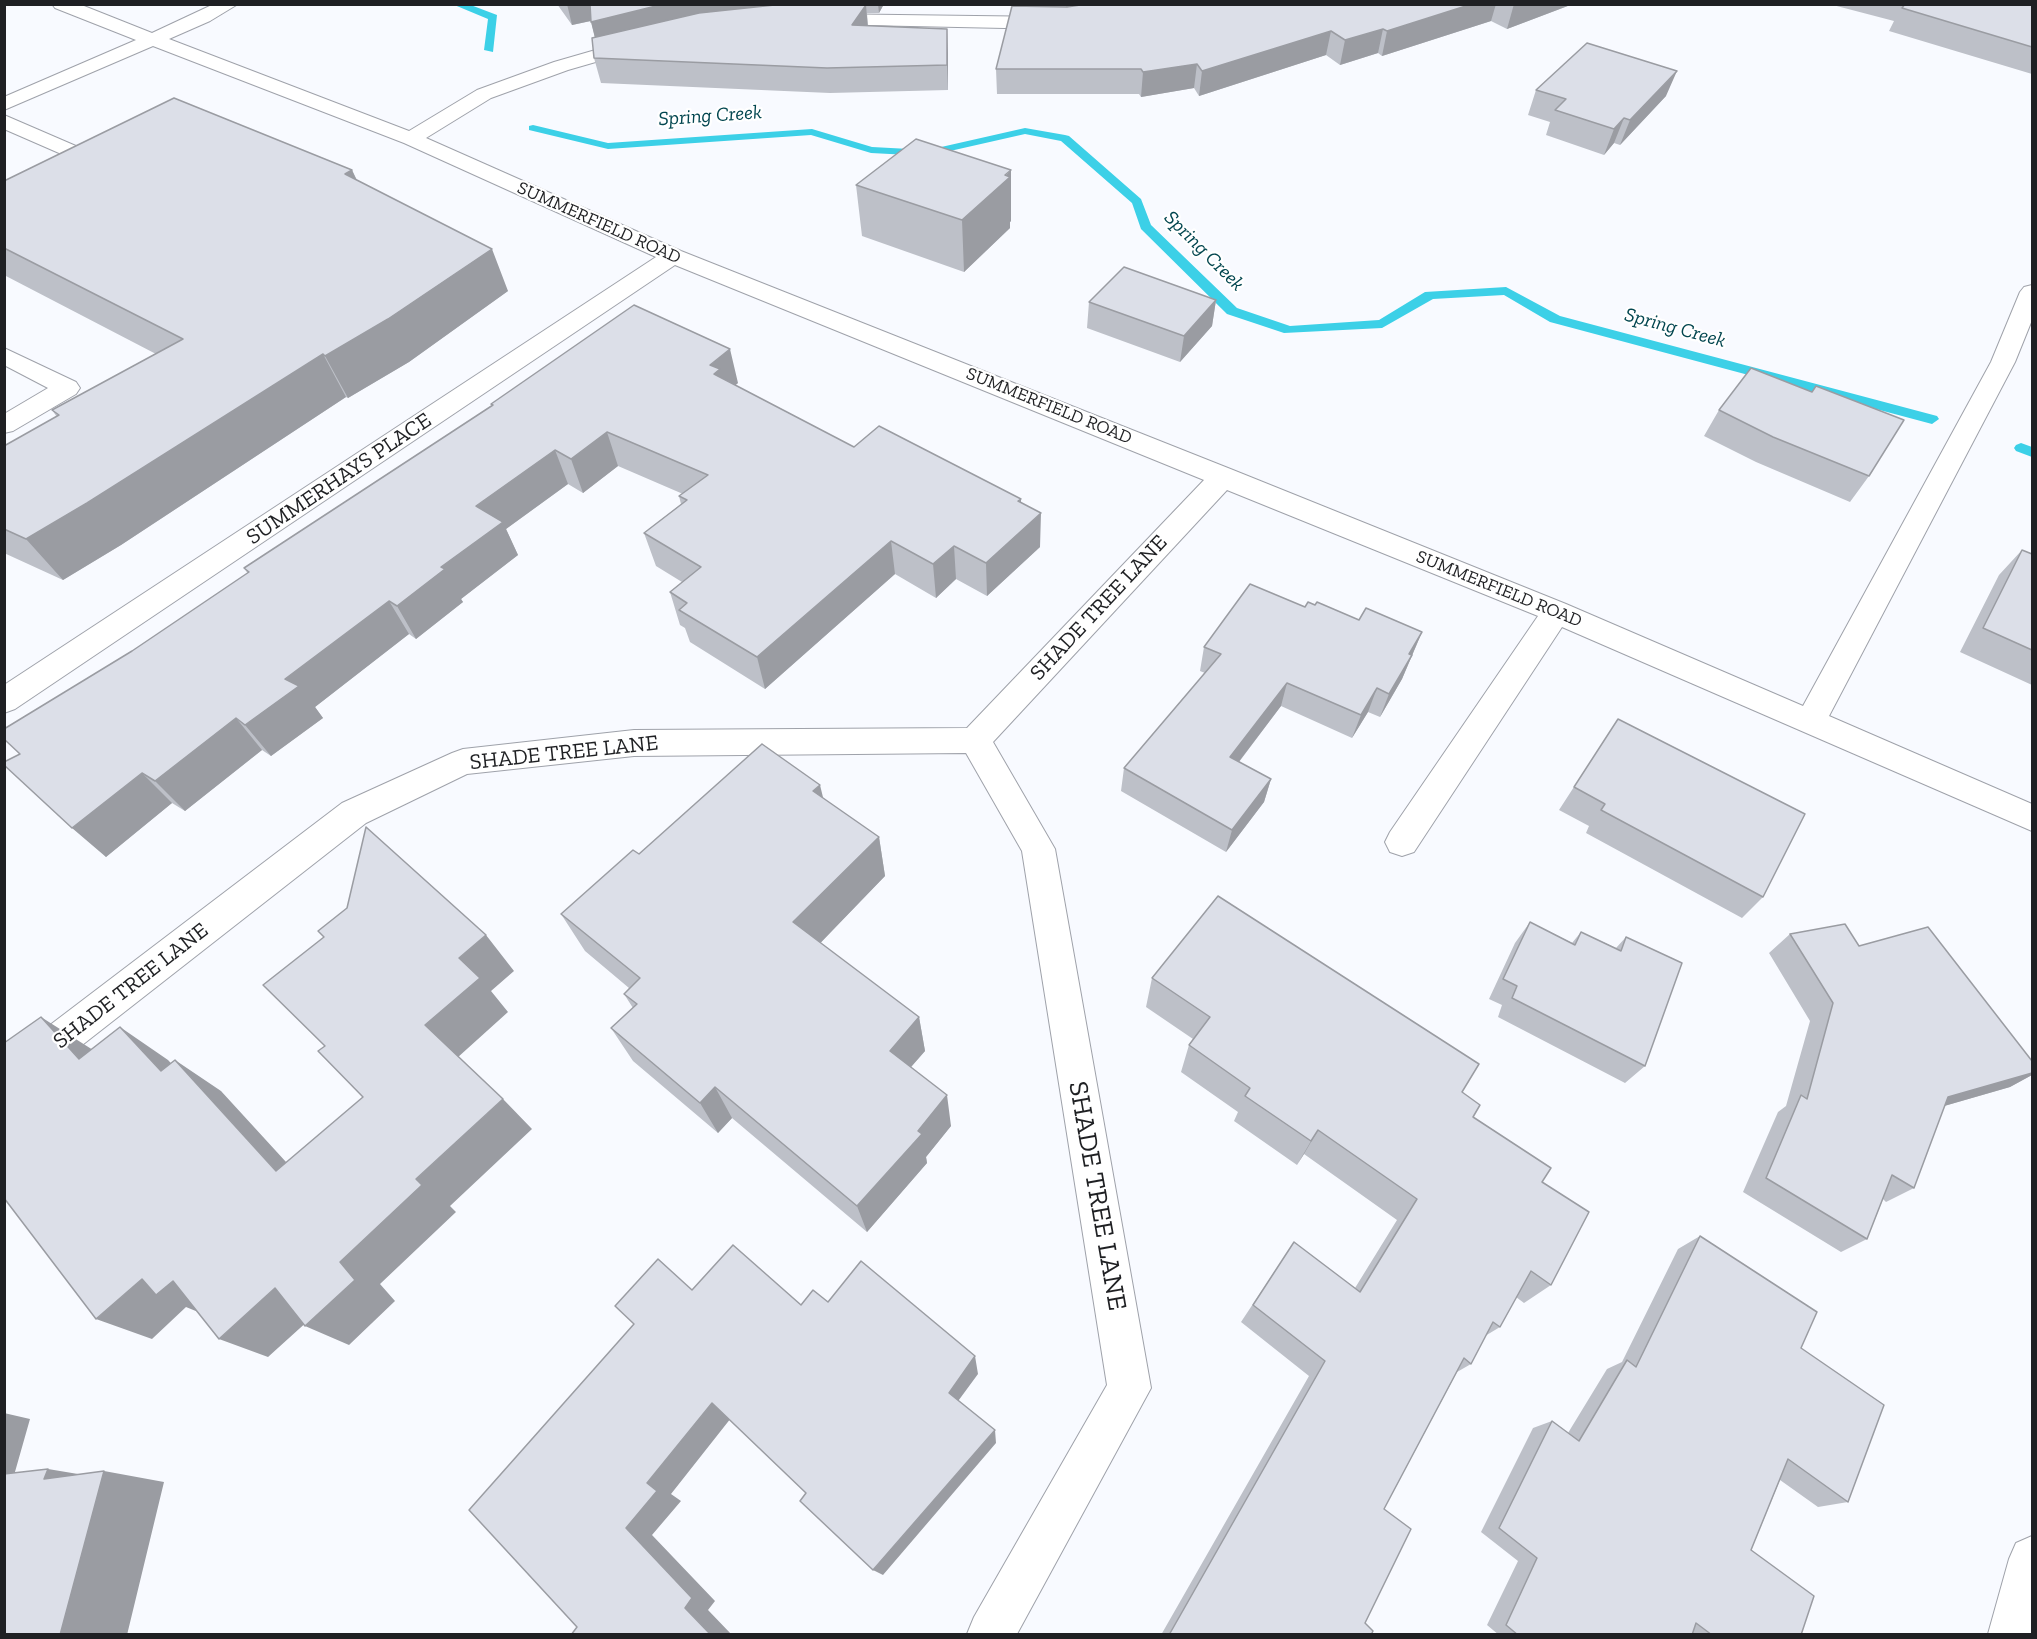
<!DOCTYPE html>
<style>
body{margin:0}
#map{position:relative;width:2037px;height:1639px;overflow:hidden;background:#f8faff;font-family:"Zilla Slab",serif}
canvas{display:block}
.frame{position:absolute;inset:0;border:6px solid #1f2023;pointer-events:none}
</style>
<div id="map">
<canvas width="2037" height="1639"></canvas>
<div class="frame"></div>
</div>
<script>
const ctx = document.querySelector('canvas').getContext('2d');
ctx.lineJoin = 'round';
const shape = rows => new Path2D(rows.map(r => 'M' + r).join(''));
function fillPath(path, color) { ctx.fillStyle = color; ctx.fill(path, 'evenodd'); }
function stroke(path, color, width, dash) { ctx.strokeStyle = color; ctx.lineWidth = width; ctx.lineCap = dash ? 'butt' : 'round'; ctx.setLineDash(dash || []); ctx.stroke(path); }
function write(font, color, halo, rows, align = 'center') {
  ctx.font = font + ' "Zilla Slab",serif'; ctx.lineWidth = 4.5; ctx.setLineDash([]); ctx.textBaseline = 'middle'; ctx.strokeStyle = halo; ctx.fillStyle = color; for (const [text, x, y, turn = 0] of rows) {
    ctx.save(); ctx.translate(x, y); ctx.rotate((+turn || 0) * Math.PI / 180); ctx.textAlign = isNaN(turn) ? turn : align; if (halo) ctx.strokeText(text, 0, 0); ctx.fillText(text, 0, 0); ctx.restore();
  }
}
const stream = shape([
 [452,4,468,4,497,15,493,52,484,50,488,19,452,4],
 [533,125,608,143,812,129,872,147,928,150,1025,128,1065,135,1069,136,1141,199,1151,225,1237,308,1290,326,1379,320,1425,292,1506,287,1560,316,1937,416,1939,419,1932,424,1550,322,1504,295,1433,299,1382,328,1284,333,1227,314,1141,229,1132,203,1061,141,1025,134,928,156,871,153,811,135,608,149,529,130,529,126,533,125],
 [2021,443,2032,447,2032,457,2016,451,2014,448,2016,445,2021,443]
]);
const minor = shape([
 [52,4,79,4,152,33,214,4,238,4,210,21,169,39,409,131,477,90,554,62,637,38,644,40,646,44,644,48,568,70,491,98,426,138,681,251,1233,470,1566,604,1803,706,1991,362,2020,292,2024,287,2032,285,2032,320,2015,362,1829,716,2032,804,2032,831,1562,627,1414,852,1402,856,1390,852,1385,842,1390,832,1538,616,1227,490,993,742,1055,849,1151,1388,1017,1634,967,1634,974,1617,1107,1385,1022,851,966,753,634,756,467,774,366,823,17,1096,4,1101,4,1060,342,803,452,753,463,749,634,730,967,728,1204,480,675,265,15,709,4,713,4,685,656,257,404,143,153,46,4,110,4,97,136,40,55,8,52,4],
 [822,14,1052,17,1059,19,1061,23,1059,27,1052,29,816,24,813,20,816,16,822,14],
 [4,115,106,159,109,163,96,172,89,174,82,172,78,168,82,163,4,129,4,115],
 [4,348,76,382,80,388,76,394,13,431,4,433,4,414,48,388,4,365,4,348],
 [2032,1536,2032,1634,1988,1634,2009,1559,2016,1543,2032,1536]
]);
const wall = shape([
 [557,4,884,4,879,13,867,13,868,26,948,54,948,90,830,93,601,83,594,58,595,38,591,21,572,25],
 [1016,4,1573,4,1507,29,1491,21,1382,56,1378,53,1340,65,1326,55,1199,96,1194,88,1141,97,1139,94,997,94,996,69],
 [1829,4,2032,4,2032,74,1889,31,1894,21],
 [1536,90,1666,96,1620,145,1614,143,1604,155,1546,135,1550,122,1528,115],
 [352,170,357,180,508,291,409,362,348,398,346,397,121,545,63,580,4,553,4,446,57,417,52,410,156,354,4,275,4,181],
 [856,185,1011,221,1010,222,1010,228,964,272,862,236],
 [1216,300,1212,326,1180,362,1087,328,1089,302],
 [738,383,735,385,854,447,1021,503,1040,547,987,596,956,579,936,598,895,574,765,689,690,642,685,628,680,625,670,592,682,582,656,566,644,533,681,504,679,496,683,494,618,466,583,493,568,484,506,529,518,555,461,599,463,602,416,639,409,634,315,707,323,718,271,756,262,750,185,811,172,803,106,857,20,754,248,574,244,568,492,406,491,404],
 [1719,410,1869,476,1850,502,1756,462,1704,436],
 [2022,550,2032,554,2032,685,1960,652,1999,575],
 [1305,607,1359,620,1422,632,1402,679,1380,717,1368,712,1352,738,1281,706,1239,762,1271,779,1264,802,1226,852,1121,791,1124,768,1205,673,1200,671,1204,647],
 [1618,719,1763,897,1742,918,1586,833,1589,826,1559,810],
 [823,798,879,837,885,876,820,943,919,1017,925,1051,911,1067,951,1126,926,1157,927,1163,867,1232,732,1118,718,1133,633,1061,611,1028,633,1008,624,994,629,988,585,951,561,914,639,854],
 [1530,922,1572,943,1581,932,1616,948,1626,937,1645,1066,1625,1083,1498,1017,1502,1005,1489,999,1515,943],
 [1790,934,1859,946,2032,1061,2032,1075,2010,1087,1944,1106,1914,1188,1886,1202,1883,1199,1867,1239,1841,1252,1743,1192,1778,1112,1786,1106,1810,1021,1769,953],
 [1152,978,1462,1092,1473,1117,1542,1182,1551,1285,1524,1303,1516,1297,1500,1327,1485,1336,1471,1364,1457,1372,1384,1509,1365,1623,1371,1635,1161,1635,1309,1376,1241,1322,1294,1242,1355,1288,1397,1220,1304,1154,1297,1165,1234,1121,1238,1112,1181,1072,1189,1045,1193,1039,1146,1007],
 [1700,1236,1801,1348,1848,1502,1818,1507,1780,1480,1751,1550,1801,1635,1499,1635,1487,1625,1518,1561,1481,1532,1533,1428,1552,1421,1568,1433,1607,1369,1622,1362,1678,1249]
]);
const shadedWall = shape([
 [567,4,591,4,595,20,572,25],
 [664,4,793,4,597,46,591,22],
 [878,4,884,4,879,13],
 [1066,4,1150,4,1066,15],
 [1472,4,1496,4,1491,21,1382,56,1387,31],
 [1514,4,1573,4,1507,29],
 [866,5,868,29,852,25],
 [947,29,948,54,948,90,947,65],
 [1383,29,1378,53,1340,65,1345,40],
 [1331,31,1326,55,1199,96,1202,71],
 [1197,64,1194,88,1141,97,1143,72],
 [1677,71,1666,96,1620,145,1630,120],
 [1624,118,1614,143,1604,155,1614,129],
 [352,170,371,212,345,174],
 [1011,170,1011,221,1010,222,1010,228,964,272,962,220],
 [492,249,508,291,409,362,348,398,325,356],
 [1216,300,1212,326,1180,362,1184,336],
 [730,349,738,383,726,393,728,403,710,365],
 [323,354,346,397,121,545,63,580,26,539],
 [607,432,618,466,583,493,571,459],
 [555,450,568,484,506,529,518,555,461,599,463,602,416,639,397,606,476,506],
 [1021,499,1021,531,1041,513,1040,547,987,596,986,563,1018,501],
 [891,541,895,574,765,689,757,657],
 [954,546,956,579,936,598,933,564],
 [389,601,409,634,315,707,323,718,271,756,245,725,285,679],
 [1422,632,1402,679,1380,717,1389,694,1409,654],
 [1287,683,1281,706,1225,780,1230,757],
 [1377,688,1368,712,1352,738,1361,715],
 [236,718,262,750,185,811,155,781],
 [142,773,172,803,106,857,72,828],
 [1271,779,1264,802,1226,852,1232,830],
 [820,785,830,826,813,791],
 [879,837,885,876,805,959,793,922],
 [486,935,514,971,491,991,508,1012,457,1058,425,1025,459,958],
 [41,1017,93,1050,79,1059],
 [919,1017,925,1051,897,1083,890,1051],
 [120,1027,168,1060,208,1102,161,1071],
 [175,1060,221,1091,319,1198,276,1171],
 [2032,1073,2032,1075,2010,1087,1920,1113,1948,1097],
 [715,1087,732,1118,718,1133,700,1103],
 [947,1095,951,1126,926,1157,927,1163,867,1232,857,1206],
 [503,1099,532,1129,450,1206,456,1212,380,1284,395,1301,349,1345,305,1326,340,1262,416,1179],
 [1318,1130,1304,1154,1297,1165,1311,1141],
 [142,1279,173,1281,208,1316,186,1307,152,1339,96,1319],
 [275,1288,320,1310,268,1357,219,1339],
 [975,1356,978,1374,953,1408,949,1393],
 [712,1403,731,1418,671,1494,681,1501,652,1535,715,1601,708,1610,732,1635,711,1635,685,1608,626,1528,647,1483],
 [4,1413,30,1419,9,1493,4,1493],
 [995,1430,996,1443,883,1575,873,1570],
 [48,1469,102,1478,104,1471,164,1482,127,1635,60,1635,44,1479]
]);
const building = shape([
 [590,4,664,4,591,22,590,4],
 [784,4,866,5,852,25,947,29,947,65,827,68,594,58,592,38,699,13,784,4],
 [1087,4,1472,4,1387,31,1383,29,1345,40,1331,31,1202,71,1197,64,1143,72,1141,69,996,69,1012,6,1067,7,1087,4],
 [1905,4,2032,4,2032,47,1902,8,1905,4],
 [1587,43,1677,71,1630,120,1624,118,1614,129,1555,110,1566,99,1536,90,1587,43],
 [174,98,352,170,345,174,492,249,388,319,325,356,323,354,87,503,26,539,4,529,4,446,59,415,52,410,183,339,4,248,4,181,174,98],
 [916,139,1011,170,1005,175,1010,177,962,220,856,185,916,139],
 [1124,267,1216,300,1184,336,1089,302,1124,267],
 [634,305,730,349,710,365,720,369,714,374,854,447,879,426,1021,499,1018,501,1041,513,986,563,954,546,933,564,891,541,757,657,679,610,687,603,670,592,701,567,644,533,687,500,679,496,708,475,607,432,571,459,555,450,476,506,503,522,441,567,445,569,397,606,389,601,285,679,299,686,245,725,236,718,155,781,142,773,72,828,4,765,4,762,20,754,4,739,4,729,132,651,249,572,244,568,493,405,491,404,634,305],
 [1751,368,1812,392,1816,386,1904,420,1869,476,1773,437,1719,410,1751,368],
 [2022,550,2032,554,2032,650,1983,628,2022,550],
 [1250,584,1305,607,1308,602,1315,605,1317,602,1359,620,1366,608,1422,632,1409,654,1412,655,1389,694,1377,688,1361,715,1287,683,1230,757,1271,779,1232,830,1124,768,1221,654,1204,647,1250,584],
 [1618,719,1805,814,1763,897,1601,810,1605,804,1574,787,1618,719],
 [762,744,820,785,813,791,879,837,793,922,919,1017,890,1051,947,1095,918,1131,922,1134,857,1206,715,1087,700,1103,611,1028,637,1004,624,994,640,978,561,914,633,850,639,854,762,744],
 [366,827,486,935,459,958,480,978,425,1025,503,1099,416,1179,422,1185,340,1262,355,1280,305,1326,275,1288,219,1339,173,1281,156,1295,142,1279,96,1319,4,1198,4,1043,41,1017,79,1059,120,1027,161,1071,175,1060,276,1171,363,1097,318,1051,325,1046,263,985,324,937,318,931,347,908,366,827],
 [1218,896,1479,1064,1462,1092,1480,1105,1473,1117,1551,1168,1542,1182,1589,1212,1551,1285,1531,1271,1500,1327,1493,1322,1471,1364,1464,1358,1384,1509,1411,1529,1365,1623,1373,1631,1371,1635,1169,1635,1325,1361,1253,1305,1294,1242,1360,1292,1417,1199,1318,1130,1311,1141,1245,1096,1250,1088,1189,1045,1210,1017,1152,978,1218,896],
 [1530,922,1575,945,1581,932,1621,951,1626,937,1682,963,1645,1066,1512,998,1517,986,1503,979,1530,922],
 [1845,924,1859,946,1928,927,2032,1061,2032,1073,1948,1097,1914,1188,1892,1175,1867,1239,1766,1178,1801,1095,1807,1099,1833,1003,1790,934,1845,924],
 [1700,1236,1817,1312,1801,1348,1884,1405,1848,1502,1788,1459,1751,1550,1814,1596,1801,1635,1712,1635,1696,1623,1692,1635,1518,1635,1506,1625,1537,1558,1499,1528,1552,1421,1579,1441,1627,1360,1636,1367,1700,1236],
 [733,1245,801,1305,813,1290,828,1302,861,1261,975,1356,949,1393,995,1430,873,1570,800,1501,806,1493,712,1403,647,1483,657,1491,626,1528,692,1598,685,1608,711,1635,571,1635,577,1627,469,1510,634,1324,615,1306,658,1259,692,1290,733,1245],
 [48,1469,44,1479,104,1471,60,1635,4,1635,4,1474,48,1469]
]);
const farStreetnames = [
 ["SUMMERFIELD ROAD",599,223,24],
 ["SUMMERFIELD ROAD",1049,406,22],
 ["SUMMERFIELD ROAD",1499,589,22]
];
const farWaternames = [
 ["Spring Creek",710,116,-4],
 ["Spring Creek",1204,251,45],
 ["Spring Creek",1675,328,15]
];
const streetNames = [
 ["SUMMERHAYS PLACE",339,479,-34],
 ["SHADE TREE LANE",1099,608,-47],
 ["SHADE TREE LANE",564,753,-6],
 ["SHADE TREE LANE",131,986,-38]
];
const nearStreetnames = [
 ["SHADE TREE LANE",1097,1196,80]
];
fillPath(stream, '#3cd0e7');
stroke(minor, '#9fa2aa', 2);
fillPath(minor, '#fff');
fillPath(wall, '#bdc0c8');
fillPath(shadedWall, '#9a9ca2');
fillPath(building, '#dcdfe8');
stroke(building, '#9a9ca2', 1.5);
write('18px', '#1f2023', '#fff', farStreetnames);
write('italic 20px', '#02464f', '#fff', farWaternames);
write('22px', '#1f2023', '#fff', streetNames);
write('27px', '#1f2023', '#fff', nearStreetnames);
</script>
